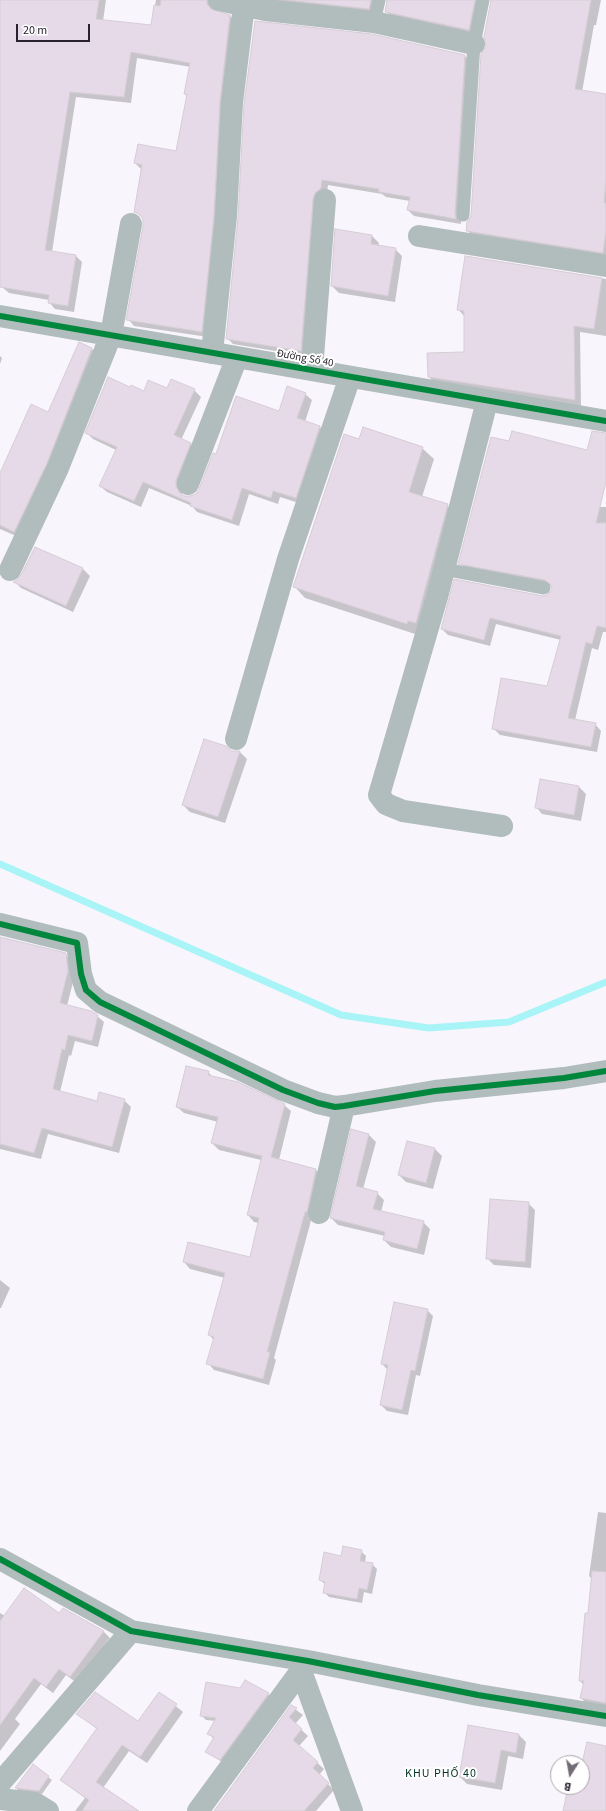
<!DOCTYPE html>
<meta charset="utf-8">
<style>
body{margin:0}
#map{position:relative;width:606px;height:1811px;overflow:hidden;background:#f9f5fc;font-family:"Source Sans 3",sans-serif}
canvas{display:block}
.north{position:absolute;left:550px;top:1755px;width:40px;height:40px;box-sizing:border-box;background:#fff;border:1px solid #a9a7ab;border-radius:50%;rotate:191deg;font-size:11px;font-weight:700;line-height:16px;text-align:center;color:#29222e}
.north::after{content:'';display:block;margin:auto;width:14px;height:18px;background:#726c76;clip-path:polygon(50% 0,100% 100%,50% 72%,0 100%)}
.scale{position:absolute;left:16px;top:24px;width:74px;height:18px;box-sizing:border-box;border:2px solid #29222e;border-top:0;padding-left:5px;font-size:12px;line-height:14px;white-space:nowrap;color:#29222e;-webkit-text-stroke:3px #fff;paint-order:stroke}
</style>
<div id="map">
<canvas width="606" height="1811"></canvas>
<div class="north">B</div>
<div class="scale">20 m</div>
</div>
<script>
const ctx = document.querySelector('canvas').getContext('2d');
ctx.lineJoin = 'round';
function fillPath(path, color) { ctx.fillStyle = color; ctx.fill(path, 'evenodd'); }
const shape = rows => new Path2D(rows.map(r => 'M' + r).join(''));
function stroke(path, color, width, dash) { ctx.strokeStyle = color; ctx.lineWidth = width; ctx.lineCap = dash ? 'butt' : 'round'; ctx.setLineDash(dash || []); ctx.stroke(path); }
function write(font, color, halo, rows, align = 'center') {
  ctx.font = font + ' "Source Sans 3",sans-serif'; ctx.lineWidth = 4; ctx.setLineDash([]); ctx.textBaseline = 'middle'; ctx.strokeStyle = halo; ctx.fillStyle = color; for (const [text, x, y, turn = 0] of rows) {
    ctx.save(); ctx.translate(x, y); ctx.rotate((+turn || 0) * Math.PI / 180); ctx.textAlign = isNaN(turn) ? turn : align; if (halo) ctx.strokeText(text, 0, 0); ctx.fillText(text, 0, 0); ctx.restore();
  }
}
const shadow = shape([
 [0,0,106,0,103,21,151,26,156,0,215,0,213,4,213,11,230,16,236,23,208,337,134,326,128,319,144,226,144,219,135,211,141,169,135,163,176,153,187,96,185,94,191,67,137,58,131,103,76,97,52,252,76,256,82,262,74,312,55,309,49,302,49,300,9,293,2,287,0,278],
 [258,0,382,0,375,15],
 [387,0,485,0,475,36,392,18,386,11],
 [491,0,601,0,596,25,594,25,582,92,606,95,606,258,473,237,467,230,472,216],
 [465,56,471,62,461,224,414,216,408,210,410,201,386,197,382,194,328,185,306,356,233,344,227,338,239,217],
 [372,236,379,243,378,247,395,249,402,256,395,302,339,293,332,286],
 [466,257,606,279,606,336,580,332,581,406,435,383,429,377,465,353,464,316,458,309],
 [79,344,92,349,100,357,23,539,0,529,0,475,49,413],
 [0,356,2,358,0,364],
 [131,389,144,392,167,390,194,390,201,397,181,440,190,443,197,450,183,486,182,493,184,497,190,497,196,495,217,455,305,394,312,400,305,422,320,427,326,433,302,504,280,497,278,504,249,494,239,526,197,512,192,506,149,488,141,507,107,492,100,486,116,450,93,439,87,433],
 [359,440,422,448,434,459,422,497,447,505,458,516,418,635,305,598,294,586],
 [581,507,606,507,606,632,603,632,598,650,592,648,575,720,595,724,601,731,597,752,500,735,493,728,548,687,561,640,496,624,490,646,448,635,442,629,547,596,553,590,552,586,466,570,460,563],
 [35,548,83,569,90,576,73,612,21,588,15,582,18,581],
 [232,752,240,752,247,759,225,823,190,812,183,805],
 [579,787,586,794,581,821,542,814,536,807],
 [0,938,65,954,72,961,74,978,67,1006,97,1016,104,1022,98,1047,75,1041,71,1056,69,1055,60,1092,97,1102,124,1100,131,1107,119,1153,48,1134,41,1159,0,1149],
 [208,1072,213,1077,284,1105,291,1111,279,1160,316,1170,323,1176,274,1358,276,1360,269,1385,214,1370,208,1363,214,1340,209,1335,225,1278,190,1269,184,1262,250,1259,259,1223,254,1222,248,1215,261,1160,219,1150,212,1143,218,1122,184,1113,177,1107],
 [369,1135,376,1142,363,1189,377,1193,384,1200,381,1212,423,1222,430,1229,424,1255,391,1247,384,1240,385,1236,338,1225,331,1218],
 [435,1149,442,1156,433,1189,406,1182,399,1175],
 [528,1203,535,1210,531,1268,494,1265,487,1258],
 [0,1280,10,1288,1,1308,0,1308],
 [427,1310,433,1316,420,1376,416,1375,408,1415,387,1411,381,1405,388,1370,382,1364],
 [598,1512,606,1513,606,1707,587,1704,581,1698,584,1685,580,1681,592,1579,589,1576],
 [361,1551,366,1556,365,1562,372,1564,377,1569,372,1594,364,1592,362,1603,329,1597,324,1592,326,1585,320,1580],
 [63,1609,104,1632,110,1638,77,1683,66,1675,53,1693,41,1684,15,1719,20,1724,0,1751,0,1613,5,1616,59,1615],
 [245,1681,268,1694,273,1698,225,1764,207,1752,214,1739,209,1734,216,1721,206,1720,201,1715,241,1689],
 [160,1693,183,1712,147,1763,129,1751,103,1788,136,1811,75,1811,85,1798,61,1780,97,1729,78,1714,139,1723],
 [291,1706,303,1715,295,1724,308,1736,299,1746,324,1769,319,1775,334,1790,316,1811,215,1811],
 [519,1735,526,1742,523,1759,508,1756,502,1790,467,1784,460,1777],
 [33,1766,52,1780,42,1794,19,1791,16,1788]
]);
const stream = shape([
 [0,864,341,1015,429,1028,509,1022,606,982]
]);
const building = shape([
 [0,0,99,0,96,19,151,25,154,5,160,6,161,0,207,0,207,4,211,9,230,15,220,101,214,215,202,332,126,320,143,226,143,219,139,214,134,212,142,165,134,163,138,144,176,151,187,94,184,94,190,63,131,52,124,97,70,92,45,250,76,255,68,306,48,303,49,295,0,287,0,0],
 [288,0,371,0,369,9,288,0],
 [387,0,475,0,469,30,385,12,387,0],
 [491,0,591,0,575,89,606,94,606,181,604,203,606,203,606,231,603,253,466,231,467,222,471,216,481,54,486,46,484,37,491,0],
 [255,21,372,34,465,55,455,214,456,219,407,210,410,197,379,192,379,189,322,180,321,188,315,193,313,199,301,351,226,339,238,217,244,104,255,21],
 [335,229,372,235,371,244,396,248,388,296,331,286,335,229],
 [465,256,602,278,594,329,574,326,575,400,428,377,427,353,464,352,464,311,457,310,465,256],
 [79,342,92,348,47,463,14,532,0,525,0,473,31,404,48,412,79,342],
 [108,377,130,387,131,385,144,391,148,380,167,388,171,379,195,389,174,435,191,443,176,480,176,486,179,492,184,496,190,496,196,494,199,489,213,453,216,454,236,396,279,411,287,386,306,393,297,418,320,426,296,498,273,491,271,498,242,488,232,520,190,506,191,503,143,482,134,501,99,486,117,447,85,433,108,377],
 [363,427,423,447,409,492,448,504,416,623,408,621,407,624,293,587,344,434,359,439,363,427],
 [512,431,587,450,592,431,606,433,606,482,596,523,606,523,606,628,597,626,592,644,586,642,568,718,596,723,591,747,492,729,501,678,547,686,561,636,490,618,484,640,441,629,454,579,543,596,547,595,552,590,551,585,545,580,458,564,491,437,509,441,512,431],
 [35,547,83,568,66,606,13,582,17,580,21,575,35,547],
 [204,739,226,746,232,751,240,751,218,817,182,805,204,739],
 [540,779,579,786,574,815,535,808,540,779],
 [0,937,66,953,68,971,60,1003,91,1011,98,1015,92,1041,68,1035,65,1050,62,1049,53,1089,97,1101,99,1092,125,1099,112,1147,42,1128,34,1153,0,1144,0,937],
 [186,1066,209,1071,208,1075,238,1082,285,1104,271,1157,316,1169,307,1212,305,1212,267,1352,270,1352,263,1379,206,1364,214,1337,208,1335,225,1273,183,1262,188,1242,250,1257,259,1218,247,1215,262,1156,211,1143,218,1117,176,1107,186,1066],
 [351,1129,369,1134,356,1186,378,1192,373,1209,424,1221,417,1249,383,1240,385,1232,330,1218,351,1129],
 [407,1141,435,1148,426,1183,398,1175,407,1141],
 [490,1199,529,1202,525,1262,486,1259,490,1199],
 [394,1302,428,1309,415,1371,411,1370,402,1410,380,1405,388,1365,381,1364,394,1302],
 [343,1546,362,1550,360,1561,373,1563,367,1590,359,1588,357,1599,323,1593,325,1582,319,1580,324,1552,341,1556,343,1546],
 [592,1571,606,1572,606,1703,580,1698,584,1681,579,1681,585,1613,588,1613,592,1571],
 [24,1588,59,1613,63,1608,104,1631,70,1677,59,1669,46,1687,34,1678,0,1725,0,1621,24,1588],
 [245,1680,269,1693,220,1760,205,1752,214,1737,207,1734,216,1718,200,1716,206,1682,240,1688,245,1680],
 [95,1692,138,1721,159,1692,177,1704,140,1757,122,1745,96,1782,139,1811,82,1811,89,1800,60,1780,97,1728,76,1714,95,1692],
 [291,1705,297,1708,289,1717,302,1729,293,1740,318,1762,313,1768,329,1783,304,1811,214,1811,291,1705],
 [468,1725,519,1734,516,1753,501,1750,495,1783,459,1777,468,1725],
 [587,1742,606,1746,606,1811,563,1811,568,1787,582,1787,582,1763,587,1742],
 [33,1764,49,1776,39,1791,15,1788,33,1764]
]);
const lane = shape([
 [374,22,379,0],
 [463,215,474,44,483,0],
 [444,569,544,588]
]);
const street = shape([
 [219,0,265,10,374,22,474,44],
 [419,236,606,266],
 [0,316,606,421],
 [212,353,226,216,232,103,244,5],
 [312,370,325,200],
 [487,401,437,597,379,795,386,804,403,811,502,826],
 [188,484,237,357],
 [10,570,58,468,111,335,131,224],
 [236,739,288,559,350,377],
 [0,924,77,943,81,974,86,990,100,1002,283,1090,318,1103,335,1107,344,1106,435,1091,564,1078,606,1071],
 [319,1213,344,1106],
 [0,1559,131,1631,308,1661,478,1695,606,1716],
 [301,1671,352,1811],
 [0,1783,131,1631],
 [0,1799,35,1803,48,1811],
 [198,1811,308,1661]
]);
const cycleway = shape([
 [0,316,606,421],
 [0,924,77,943,81,974,86,990,100,1002,283,1090,318,1103,335,1107,344,1106,435,1091,564,1078,606,1071],
 [0,1559,131,1631,308,1661,478,1695,606,1716]
]);
const streetNames = [
 ["Đường Số 40",305,359,10]
];
const neighbourhoodNames = [
 ["KHU PHỐ 40",441,1774]
];
fillPath(shadow, '#0003');
stroke(stream, '#a8f4f6', 7);
fillPath(building, '#e6dae8');
stroke(building, '#d5cdd6', 1);
stroke(lane, '#b1bcbc', 13);
stroke(street, '#b1bcbc', 22);
stroke(cycleway, '#00873e', 6);
write('11px', '#29222e', '#fff', streetNames);
ctx.letterSpacing = '1px';
write('12px', '#043422', '#fff', neighbourhoodNames);
ctx.letterSpacing = '0px';
</script>
